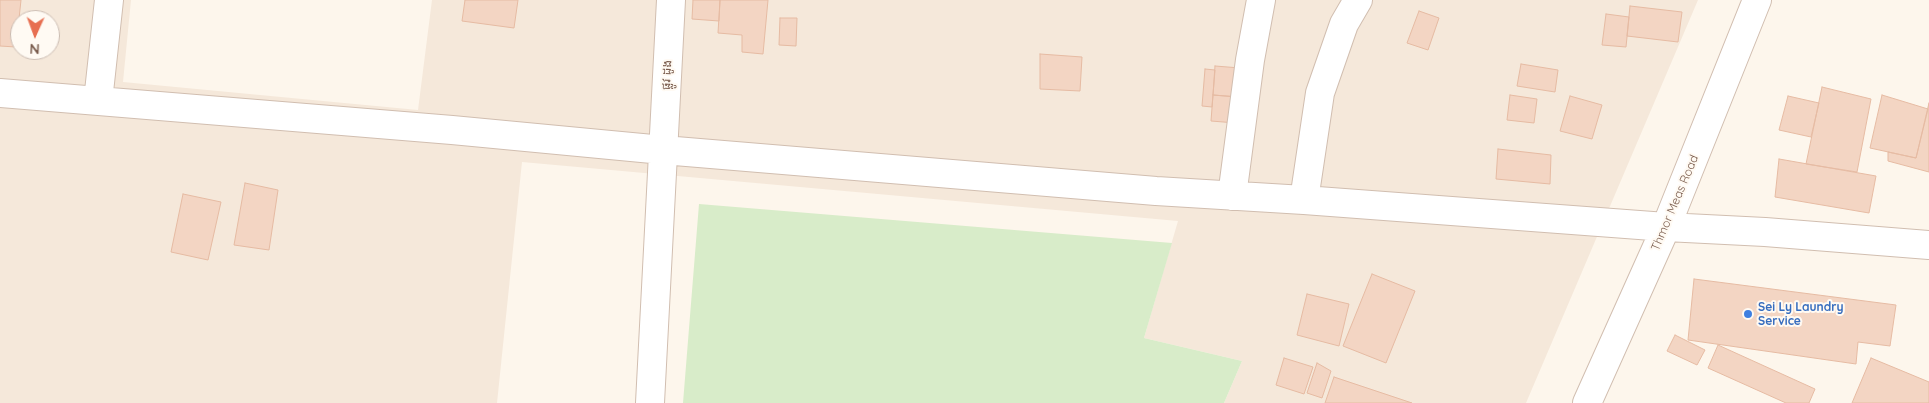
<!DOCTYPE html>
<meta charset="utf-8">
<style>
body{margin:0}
#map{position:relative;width:1929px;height:403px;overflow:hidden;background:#fdf6ec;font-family:Quicksand,sans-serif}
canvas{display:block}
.north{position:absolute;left:10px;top:10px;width:50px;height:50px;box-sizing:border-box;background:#fffaf3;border:1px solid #cabbb1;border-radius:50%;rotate:182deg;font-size:14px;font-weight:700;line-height:20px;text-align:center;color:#7a5c4d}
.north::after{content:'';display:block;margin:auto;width:18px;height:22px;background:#e76f51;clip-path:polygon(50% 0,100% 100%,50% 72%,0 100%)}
</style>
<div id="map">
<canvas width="1929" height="403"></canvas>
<div class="north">N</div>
</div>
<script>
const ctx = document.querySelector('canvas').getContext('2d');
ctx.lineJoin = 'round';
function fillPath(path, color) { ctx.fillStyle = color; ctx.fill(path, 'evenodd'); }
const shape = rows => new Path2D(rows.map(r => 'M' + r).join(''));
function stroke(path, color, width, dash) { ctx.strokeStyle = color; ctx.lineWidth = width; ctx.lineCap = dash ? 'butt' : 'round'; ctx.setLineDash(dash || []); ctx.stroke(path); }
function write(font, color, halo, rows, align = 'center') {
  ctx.font = font + ' Quicksand,"Noto Sans Khmer",sans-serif'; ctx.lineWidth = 4; ctx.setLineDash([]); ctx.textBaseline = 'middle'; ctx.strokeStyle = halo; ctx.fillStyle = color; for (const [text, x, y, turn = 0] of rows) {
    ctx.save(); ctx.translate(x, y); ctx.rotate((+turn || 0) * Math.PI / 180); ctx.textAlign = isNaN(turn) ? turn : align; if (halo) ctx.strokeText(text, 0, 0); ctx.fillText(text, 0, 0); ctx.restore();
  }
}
const residential = shape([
 [0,0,131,0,123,82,418,110,432,0,1698,0,1526,403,1224,403,1242,361,1144,338,1178,221,522,162,497,403,0,403],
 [20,20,50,20,50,50,20,50]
]);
const green = shape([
 [699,204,1172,243,1144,338,1242,361,1224,403,683,403]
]);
const building = shape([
 [0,0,21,0,16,47,0,46,0,0],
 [465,0,518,0,514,28,462,21,465,0],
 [693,0,720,0,719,21,692,19,693,0],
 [720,0,768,0,763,54,742,52,742,35,718,33,720,0],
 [1630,6,1682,12,1678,42,1627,36,1630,6],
 [1419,11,1439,18,1428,50,1407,43,1419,11],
 [1606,14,1629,17,1626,47,1602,45,1606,14],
 [780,18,797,18,796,46,779,45,780,18],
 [1040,54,1082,57,1080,91,1040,89,1040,54],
 [1521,64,1558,70,1555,92,1517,86,1521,64],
 [1215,66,1240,68,1238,97,1213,95,1215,66],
 [1205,69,1215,70,1212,107,1202,106,1205,69],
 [1822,87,1871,99,1857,172,1806,164,1822,87],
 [1213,95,1238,97,1236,123,1211,121,1213,95],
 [1510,95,1537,99,1534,123,1507,120,1510,95],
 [1882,95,1928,109,1916,158,1870,148,1882,95],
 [1570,96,1602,105,1592,139,1560,131,1570,96],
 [1788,96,1819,103,1811,137,1779,130,1788,96],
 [1929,103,1929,172,1888,161,1888,152,1916,158,1929,103],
 [1498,149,1551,155,1550,184,1496,179,1498,149],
 [1779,159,1876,176,1869,213,1775,197,1779,159],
 [245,183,278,190,269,250,234,245,245,183],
 [183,194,221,202,208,260,171,252,183,194],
 [1372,274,1415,291,1386,363,1343,346,1372,274],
 [1694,279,1896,305,1890,346,1858,342,1856,364,1688,340,1694,279],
 [1307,294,1349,304,1339,346,1297,335,1307,294],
 [1675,335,1705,350,1697,365,1667,351,1675,335],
 [1718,345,1815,389,1809,403,1786,403,1708,368,1718,345],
 [1284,358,1313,367,1304,394,1276,385,1284,358],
 [1871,358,1929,382,1929,403,1852,403,1871,358],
 [1317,363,1331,371,1322,398,1307,393,1317,363],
 [1334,377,1412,403,1325,403,1334,377]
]);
const minor = shape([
 [0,93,452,130,663,150,1156,191,1304,200,1666,227,1765,232,1929,245],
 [98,101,109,0],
 [1232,196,1250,60,1261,0],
 [1304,200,1320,93,1344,24,1358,0],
 [650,403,671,0],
 [1587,403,1666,227,1757,0]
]);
const markers = [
 [1748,314,5,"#3f7fe0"]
];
const streetNames = [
 ["ផ្លូវ ដូង",667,75,-87],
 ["Thmor Meas Road",1675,203,-67]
];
const shopNames = [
 ["Sei Ly Laundry",1758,307],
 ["Service",1758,321]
];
fillPath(residential, '#f5e8da');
fillPath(green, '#d8ecc9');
fillPath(building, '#f3d5c3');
stroke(building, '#e6bba3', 1);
stroke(minor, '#d1beb0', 30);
stroke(minor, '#fff', 28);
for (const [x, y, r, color] of markers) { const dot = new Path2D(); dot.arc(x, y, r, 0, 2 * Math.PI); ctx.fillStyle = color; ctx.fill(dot); stroke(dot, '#fffaf3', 2); }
write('12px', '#7a5c4d', '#fffaf3', streetNames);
write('bold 12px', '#366cbe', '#fffaf3', shopNames, 'left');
</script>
